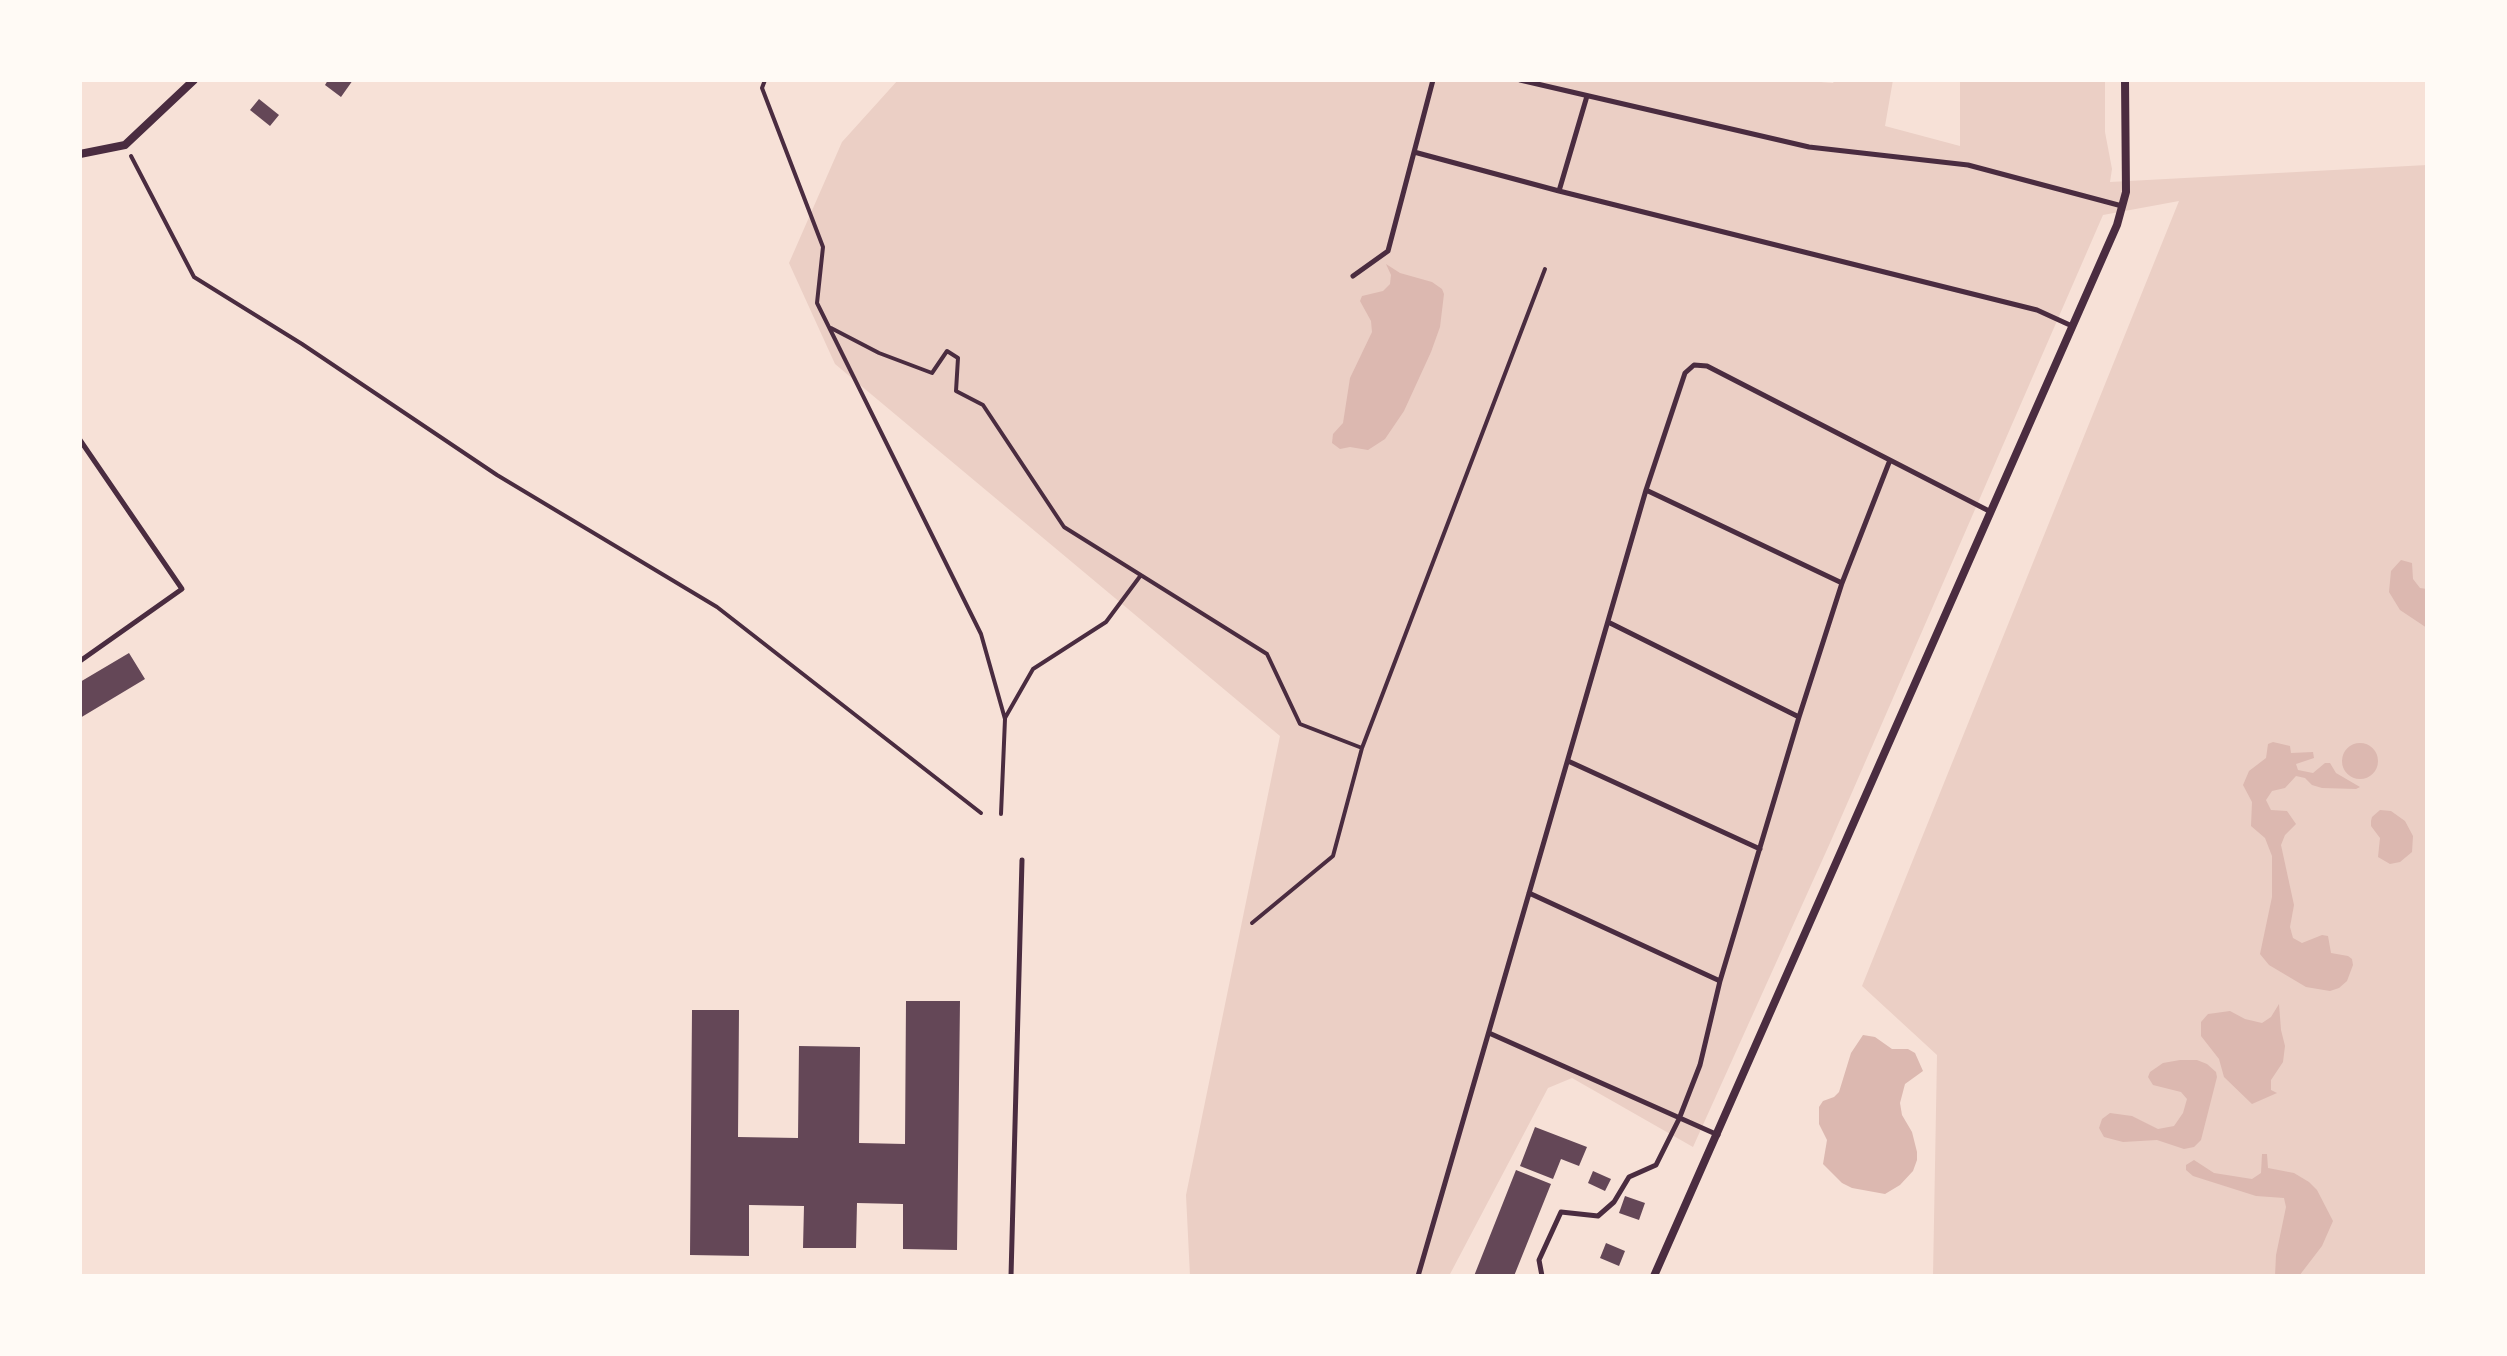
<!DOCTYPE html>
<style>
body{margin:0}
#map{position:relative;width:2507px;height:1356px;overflow:hidden;background:#f7e1d7;font-family:"Noto Serif",serif}
canvas{display:block}
.frame{position:absolute;inset:0;border:82px solid #fffaf5;pointer-events:none}
</style>
<div id="map">
<canvas width="2507" height="1356"></canvas>
<div class="frame"></div>
</div>
<script>
const ctx = document.querySelector('canvas').getContext('2d');
ctx.lineJoin = 'round';
function fillPath(path, color) { ctx.fillStyle = color; ctx.fill(path, 'evenodd'); }
const shape = rows => new Path2D(rows.map(r => 'M' + r).join(''));
function stroke(path, color, width, dash) { ctx.strokeStyle = color; ctx.lineWidth = width; ctx.lineCap = dash ? 'butt' : 'round'; ctx.setLineDash(dash || []); ctx.stroke(path); }
const green = shape([
 [898,80,1797,80,1833,83,1835,80,1893,80,1885,126,1960,146,1960,80,2105,80,2105,132,2112,169,2110,182,2427,165,2427,1276,1933,1276,1937,1055,1862,986,2179,201,2103,215,1830,843,1693,1147,1572,1078,1548,1088,1449,1276,1190,1276,1186,1195,1280,736,835,364,789,263,842,142]
]);
const water = shape([
 [1386,264,1400,273,1432,282,1442,289,1444,294,1440,327,1431,352,1404,411,1385,439,1368,450,1350,447,1340,449,1332,443,1333,434,1343,423,1350,378,1372,332,1371,321,1360,301,1362,296,1383,291,1390,284,1391,275],
 [2401,560,2412,563,2413,579,2420,588,2427,589,2427,628,2400,610,2389,592,2391,571],
 [2273,742,2290,746,2291,753,2313,752,2314,758,2296,764,2298,770,2313,773,2325,763,2330,763,2336,773,2360,787,2356,789,2322,788,2312,785,2305,778,2296,776,2285,788,2272,791,2266,800,2271,810,2287,811,2296,824,2285,835,2281,845,2294,905,2290,927,2293,938,2302,943,2322,935,2328,936,2331,953,2348,956,2352,959,2353,965,2347,981,2339,988,2330,991,2306,987,2269,965,2260,954,2272,897,2272,856,2265,838,2251,826,2252,802,2243,785,2249,771,2266,758,2268,744],
 '2342 761a18 18 0 1 1 36 0a18 18 0 1 1-36 0Z',
 [2380,810,2391,811,2405,821,2413,836,2412,852,2400,862,2390,864,2378,857,2380,838,2371,826,2371,821,2372,817],
 [2279,1004,2281,1030,2285,1046,2283,1062,2271,1080,2271,1090,2277,1093,2252,1104,2224,1077,2219,1059,2201,1036,2201,1022,2208,1014,2230,1011,2245,1019,2262,1023,2271,1017],
 [1863,1035,1875,1037,1892,1049,1908,1049,1915,1053,1923,1071,1905,1084,1900,1103,1902,1115,1912,1132,1917,1152,1917,1160,1913,1171,1900,1185,1885,1194,1852,1188,1842,1183,1823,1164,1827,1140,1819,1124,1819,1107,1823,1101,1834,1097,1839,1092,1851,1053],
 [2180,1060,2197,1060,2207,1064,2216,1072,2217,1077,2201,1140,2194,1147,2184,1149,2157,1140,2123,1142,2104,1137,2099,1128,2102,1119,2110,1113,2132,1116,2158,1129,2174,1126,2183,1113,2187,1099,2181,1092,2153,1085,2148,1077,2150,1072,2163,1063],
 [2262,1154,2267,1154,2268,1168,2294,1173,2309,1182,2317,1190,2333,1221,2322,1246,2299,1276,2275,1276,2276,1255,2286,1207,2284,1198,2256,1196,2193,1176,2186,1170,2186,1165,2194,1160,2214,1173,2252,1179,2261,1173]
]);
const building = shape([
 [328,80,353,80,341,97,325,85],
 [259,99,279,115,270,126,250,110],
 [129,653,145,679,80,718,80,682],
 [906,1001,960,1001,957,1250,903,1249,903,1204,857,1203,856,1248,803,1248,804,1206,749,1205,749,1256,690,1255,692,1010,739,1010,738,1137,798,1138,799,1046,860,1047,859,1143,905,1144],
 [1535,1127,1587,1147,1579,1166,1561,1159,1553,1179,1520,1166],
 [1516,1170,1551,1184,1514,1276,1474,1276],
 [1593,1171,1611,1179,1605,1191,1588,1183],
 [1625,1196,1645,1203,1639,1220,1619,1213],
 [1606,1243,1625,1251,1619,1266,1600,1258]
]);
const path = shape([
 [765,80,762,88,823,247,817,303,981,634,1005,719,1001,814],
 [131,156,194,277,302,344,497,475,717,607,981,813],
 [831,328,879,353,932,373,947,351,958,358,956,391,983,405,1064,527,1267,654,1300,724,1362,748],
 [1005,718,1033,669,1106,622,1141,575],
 [1252,923,1333,856,1362,748,1545,269]
]);
const service = shape([
 [1520,80,1809,147,1968,165,2122,206],
 [1414,152,1559,191,1587,96],
 [1559,191,2037,310,2072,326],
 [1353,276,1388,251,1433,80],
 [80,440,182,589,80,661],
 [1646,490,1842,583],
 [1608,622,1799,717],
 [1568,761,1760,849],
 [1529,893,1720,981],
 [1489,1033,1718,1135],
 [1011,1276,1022,860],
 [1418,1276,1646,490,1685,373,1694,365,1707,366,1991,512],
 [1542,1276,1539,1260,1561,1212,1598,1216,1614,1202,1629,1177,1656,1165,1679,1119,1700,1065,1720,981,1799,717,1842,583,1890,460]
]);
const minor = shape([
 [80,154,125,145,194,80],
 [1654,1276,2117,225,2126,192,2125,80]
]);
fillPath(green, '#ebcfc5');
fillPath(water, '#dcb8b0');
fillPath(building, '#644757');
stroke(path, '#4a2c40', 4);
stroke(service, '#4a2c40', 5);
stroke(minor, '#4a2c40', 8);
</script>
